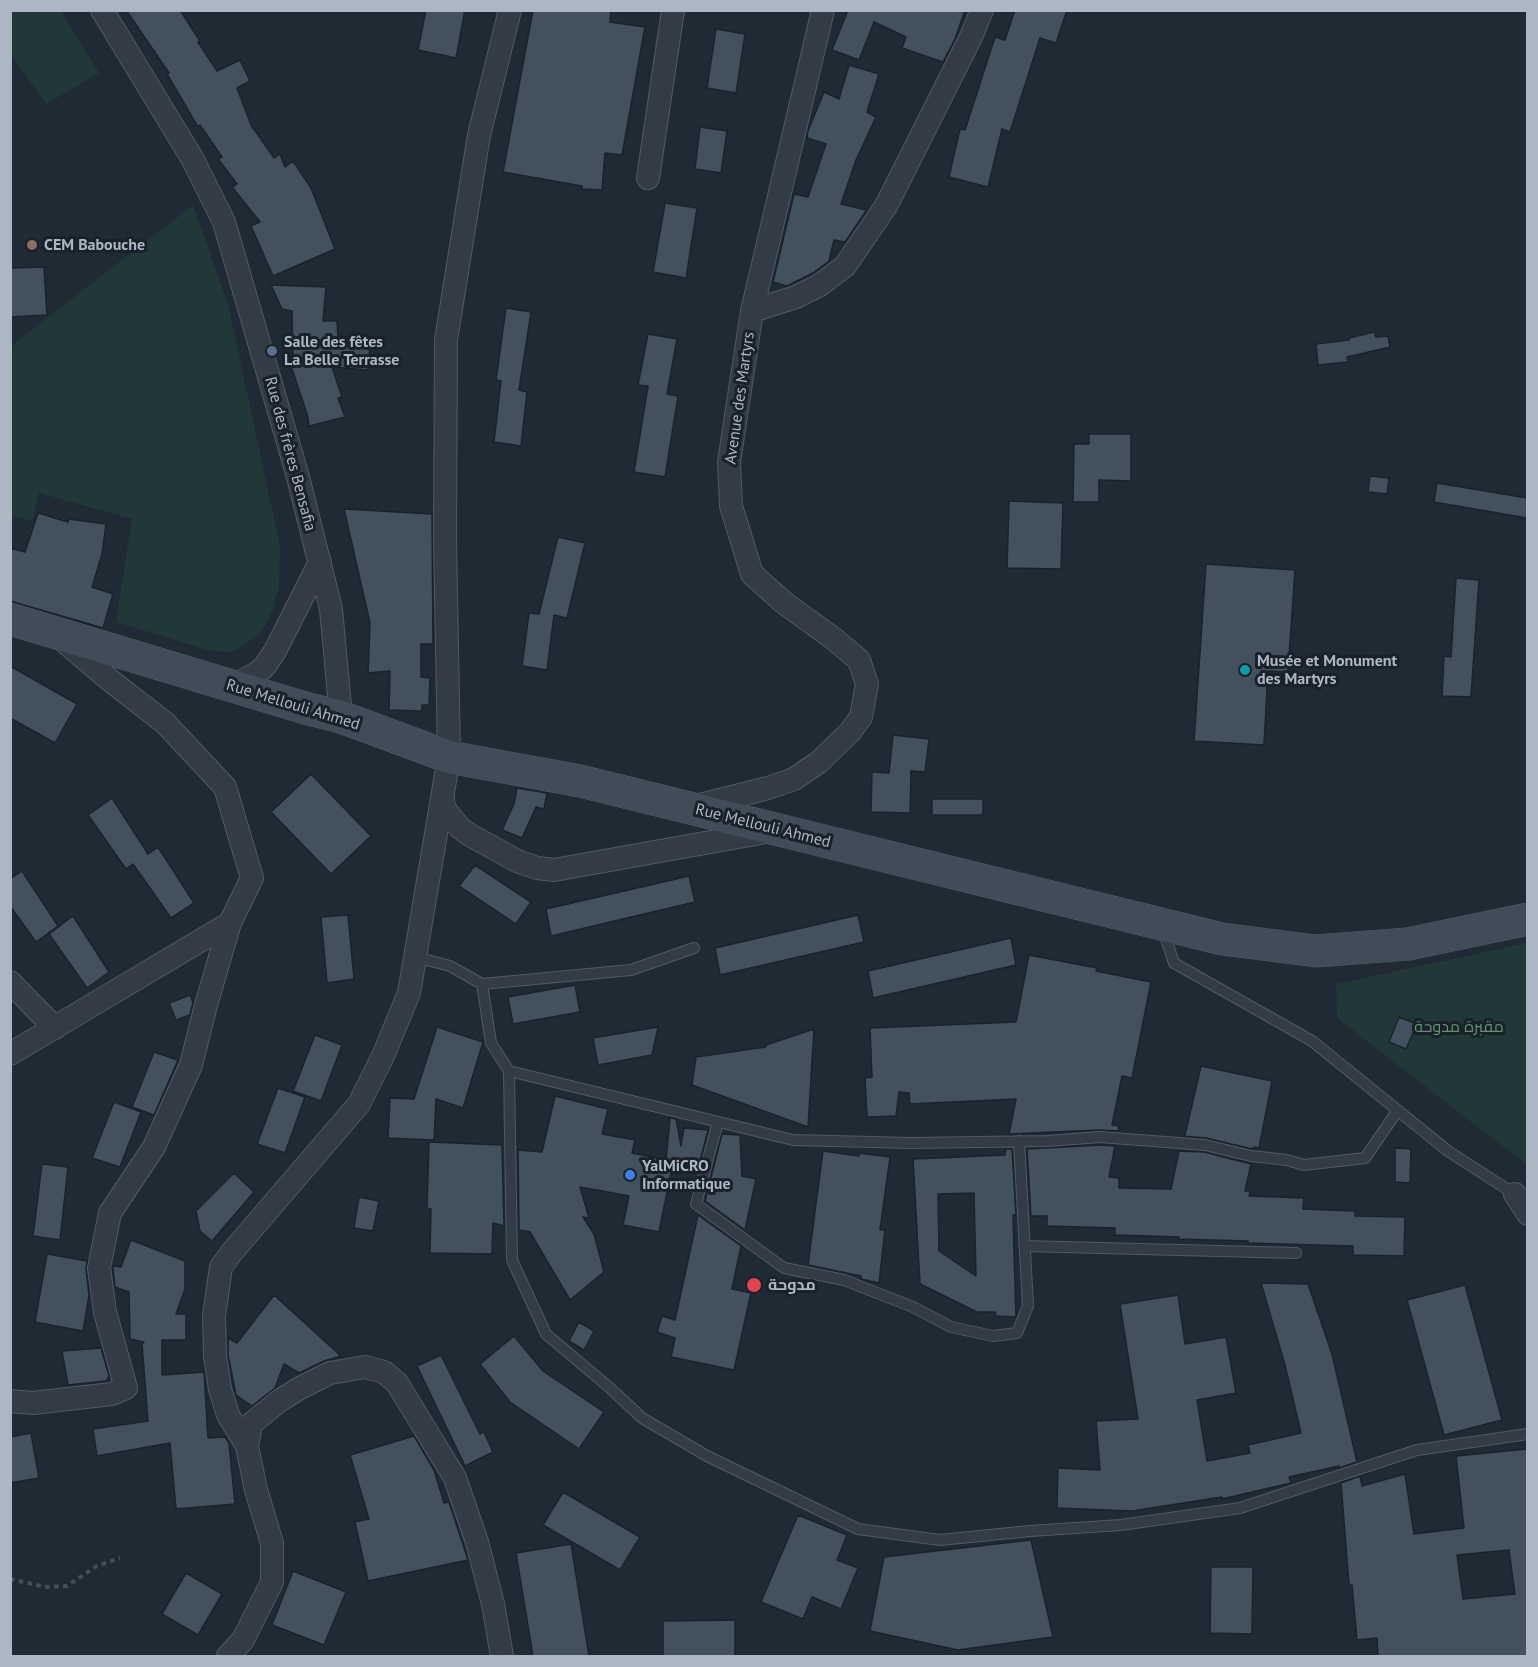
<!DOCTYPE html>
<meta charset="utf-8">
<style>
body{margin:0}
#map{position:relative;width:1538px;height:1667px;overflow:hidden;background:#202a35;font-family:"PT Sans",sans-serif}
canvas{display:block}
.frame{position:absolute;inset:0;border:12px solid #adb7c3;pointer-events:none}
</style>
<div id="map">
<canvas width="1538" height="1667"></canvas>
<div class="frame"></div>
</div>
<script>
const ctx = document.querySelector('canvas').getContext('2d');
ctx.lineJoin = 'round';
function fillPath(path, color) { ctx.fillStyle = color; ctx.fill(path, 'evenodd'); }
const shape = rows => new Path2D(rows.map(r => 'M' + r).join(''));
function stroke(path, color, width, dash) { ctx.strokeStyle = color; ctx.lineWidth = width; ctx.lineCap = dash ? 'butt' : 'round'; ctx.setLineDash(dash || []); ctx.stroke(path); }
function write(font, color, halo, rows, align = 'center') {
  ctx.font = font + ' "PT Sans",Cairo,sans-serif'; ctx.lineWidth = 6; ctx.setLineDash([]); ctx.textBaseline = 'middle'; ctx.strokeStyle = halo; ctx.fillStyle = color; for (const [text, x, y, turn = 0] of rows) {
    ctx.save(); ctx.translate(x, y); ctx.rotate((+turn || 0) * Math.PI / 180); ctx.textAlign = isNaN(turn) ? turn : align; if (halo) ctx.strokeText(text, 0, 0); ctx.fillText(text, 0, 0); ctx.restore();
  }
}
const green = shape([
 [10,11,61,11,99,73,46,104,11,55],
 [193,205,228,304,280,546,279,587,272,612,260,633,244,645,231,652,211,651,116,622,132,519,39,493,32,521,11,516,11,346],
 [1527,943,1527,1165,1337,1018,1336,984]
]);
const building = shape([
 [126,10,180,10,200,41,198,42,217,71,240,60,250,81,237,88,251,125,274,158,280,154,285,167,293,161,311,188,335,249,273,276,251,226,260,222,232,187,237,184,218,159,222,157,200,125,198,127,167,74,169,73,126,10],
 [426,10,465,10,456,58,418,50,426,10],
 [533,10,611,10,610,22,645,27,622,155,605,153,602,190,582,189,582,186,503,172,533,10],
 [848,10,965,10,955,39,943,62,902,48,906,37,874,22,859,60,832,50,848,10],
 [1015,10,1067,10,1056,43,1040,38,1010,132,1002,129,988,187,949,177,960,129,965,130,995,37,1005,40,1015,10],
 [716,29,745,34,736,93,707,88,716,29],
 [849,65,879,74,867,112,876,117,856,160,841,204,866,210,866,211,845,242,834,240,829,261,813,273,787,286,773,282,794,194,808,197,826,144,807,138,808,131,824,92,839,99,849,65],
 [700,127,727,131,721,173,695,169,700,127],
 [665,203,697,208,686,278,653,272,665,203],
 [44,267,47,315,10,317,10,268,44,267],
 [271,285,326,287,323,321,337,321,338,339,370,342,368,370,332,367,342,397,338,398,345,417,309,426,308,417,289,360,293,359,292,311,282,309,271,285],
 [506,308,531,312,519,390,527,392,521,446,494,442,501,381,496,380,506,308],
 [1374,332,1376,337,1388,336,1390,347,1347,357,1348,362,1318,365,1316,344,1349,340,1349,338,1374,332],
 [648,334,677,339,667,394,678,396,665,477,634,472,648,386,638,385,648,334],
 [1089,434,1131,434,1131,481,1099,480,1099,502,1073,502,1074,444,1089,444,1089,434],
 [1370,476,1389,478,1387,494,1368,492,1370,476],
 [1437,483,1527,498,1527,518,1434,502,1437,483],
 [1009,501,1063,503,1061,569,1007,568,1009,501],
 [344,509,432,514,433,644,421,644,421,677,430,678,429,705,422,705,422,711,389,710,390,671,368,673,370,623,344,509],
 [38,513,68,522,69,519,106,524,102,554,92,587,113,594,103,628,10,601,10,548,25,552,38,513],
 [558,537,585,543,567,618,554,615,547,670,522,666,529,613,539,614,558,537],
 [1206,564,1295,570,1288,672,1268,671,1264,745,1194,741,1206,564],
 [1456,578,1479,580,1471,697,1442,696,1444,656,1451,657,1456,578],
 [10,666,77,704,55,743,10,718,10,666],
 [893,735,929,739,925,772,911,771,910,813,871,812,872,772,889,773,893,735],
 [311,774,371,836,331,874,271,812,311,774],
 [517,788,547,793,544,809,536,807,522,838,502,830,514,804,517,788],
 [112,798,148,854,158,847,194,903,171,918,133,864,126,869,88,815,112,798],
 [932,799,983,799,983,815,932,815,932,799],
 [475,865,531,902,516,924,459,886,475,865],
 [22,871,58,926,36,942,10,906,10,879,22,871],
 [689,876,695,902,551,936,546,909,689,876],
 [348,915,354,979,327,983,321,917,348,915],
 [858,915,864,942,720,975,715,948,858,915],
 [73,916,109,972,87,988,49,934,73,916],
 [1011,938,1016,965,873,998,868,971,1011,938],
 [1029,955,1097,968,1096,971,1151,982,1132,1078,1122,1076,1112,1125,1119,1126,1118,1131,1099,1130,1009,1134,1016,1099,910,1104,909,1093,899,1092,896,1116,867,1117,865,1078,872,1077,870,1028,1016,1022,1029,955],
 [575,985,580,1012,513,1024,508,997,575,985],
 [190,995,193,1002,190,1015,176,1020,169,1003,190,995],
 [1399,1017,1417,1024,1406,1049,1389,1042,1399,1017],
 [437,1027,483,1042,463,1108,436,1099,434,1140,388,1138,390,1098,414,1099,437,1027],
 [658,1027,652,1055,598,1065,593,1038,658,1027],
 [814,1029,808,1127,692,1085,696,1057,766,1047,766,1045,814,1029],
 [315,1035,342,1045,321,1101,293,1091,315,1035],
 [154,1052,178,1060,154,1115,132,1107,154,1052],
 [1201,1066,1272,1081,1259,1148,1254,1147,1252,1149,1206,1138,1182,1136,1185,1135,1201,1066],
 [278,1088,305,1097,285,1153,257,1144,278,1088],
 [555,1096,608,1109,602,1134,635,1140,632,1153,666,1160,670,1118,676,1119,681,1146,684,1128,708,1130,699,1165,673,1163,659,1232,623,1225,629,1196,580,1187,589,1218,583,1217,594,1234,604,1272,570,1300,530,1232,519,1230,518,1150,542,1152,555,1096],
 [114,1102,141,1112,120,1167,92,1158,114,1102],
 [722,1134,740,1135,742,1176,756,1179,745,1230,705,1201,722,1134],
 [429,1142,502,1145,504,1226,493,1223,492,1254,430,1253,431,1209,427,1208,429,1142],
 [1100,1145,1115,1146,1109,1177,1119,1178,1119,1188,1171,1189,1179,1151,1204,1152,1251,1164,1245,1191,1250,1191,1249,1196,1304,1198,1303,1209,1355,1211,1355,1216,1405,1217,1404,1256,1353,1255,1353,1246,1248,1243,1248,1241,1178,1239,1179,1237,1115,1235,1115,1228,1047,1226,1047,1216,1031,1216,1027,1149,1100,1145],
 [1395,1148,1411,1149,1410,1183,1395,1182,1395,1148],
 [1006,1149,1012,1149,1016,1215,1013,1215,1016,1317,996,1316,995,1312,977,1312,920,1284,913,1159,1005,1155,1006,1149],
 [974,1193,976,1276,939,1251,938,1194,974,1193],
 [823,1151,859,1156,859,1153,890,1157,880,1230,885,1230,879,1283,861,1279,861,1276,808,1265,823,1151],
 [42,1164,68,1167,60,1240,33,1236,42,1164],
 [234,1173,254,1192,212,1241,200,1231,196,1211,234,1173],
 [359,1197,379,1201,373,1231,354,1228,359,1197],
 [698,1215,741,1246,732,1289,751,1293,734,1370,671,1357,675,1338,657,1332,662,1316,675,1320,698,1215],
 [131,1240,185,1261,185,1289,176,1314,186,1314,186,1340,162,1340,162,1375,204,1372,208,1438,225,1437,229,1443,235,1504,176,1509,170,1443,97,1456,93,1429,148,1421,142,1344,144,1342,130,1339,129,1292,115,1287,113,1268,113,1266,121,1267,131,1240],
 [47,1254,87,1261,86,1270,89,1295,83,1331,35,1322,47,1254],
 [1261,1283,1308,1284,1332,1354,1357,1462,1339,1468,1339,1466,1289,1477,1291,1483,1222,1499,1222,1497,1132,1511,1057,1508,1058,1468,1100,1470,1096,1421,1138,1419,1120,1304,1178,1295,1185,1344,1226,1337,1236,1393,1197,1400,1207,1461,1250,1453,1248,1445,1301,1433,1285,1365,1261,1283],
 [1465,1285,1502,1420,1444,1435,1407,1300,1465,1285],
 [274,1295,341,1356,324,1361,299,1373,284,1364,275,1388,252,1406,236,1395,228,1355,228,1338,237,1343,274,1295],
 [579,1322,594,1331,584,1350,569,1341,579,1322],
 [514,1336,543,1371,604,1412,579,1449,510,1402,480,1364,514,1336],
 [101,1348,109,1376,106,1381,68,1385,62,1351,101,1348],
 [441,1355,480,1434,484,1432,493,1452,465,1466,417,1366,441,1355],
 [31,1433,39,1478,10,1483,10,1437,31,1433],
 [414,1436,434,1470,444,1503,449,1502,468,1560,368,1581,355,1522,369,1519,350,1455,414,1436],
 [1527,1449,1527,1656,1378,1656,1377,1638,1357,1640,1352,1585,1349,1585,1341,1483,1360,1476,1362,1486,1405,1474,1414,1534,1464,1528,1456,1456,1527,1449],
 [1509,1550,1515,1594,1463,1599,1457,1555,1509,1550],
 [563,1492,640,1537,620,1570,543,1525,563,1492],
 [798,1515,847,1535,837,1560,858,1568,841,1609,812,1597,803,1619,761,1602,798,1515],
 [1031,1540,1053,1637,958,1650,870,1631,884,1557,1031,1540],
 [571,1544,589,1656,533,1656,516,1553,571,1544],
 [1211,1567,1253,1567,1252,1634,1210,1633,1211,1567],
 [293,1571,346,1592,324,1645,272,1625,293,1571],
 [186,1573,222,1594,198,1635,162,1614,186,1573],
 [735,1620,735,1656,663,1656,663,1621,735,1620]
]);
const path = shape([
 [10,1579,45,1587,67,1586,97,1566,120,1558]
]);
const lane = shape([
 [1163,930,1174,963,1312,1041,1448,1151,1516,1195],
 [416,957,450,966,482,984,491,1043,509,1071,512,1260,546,1334,610,1388,642,1418,707,1456,858,1529,940,1540,1030,1531,1121,1525,1240,1508,1417,1450,1528,1434],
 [482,984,631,970,694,948],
 [509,1071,793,1140,911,1143,1048,1141,1100,1137,1205,1145,1251,1156,1287,1160,1304,1165,1365,1158,1398,1110],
 [718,1122,696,1204,784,1268,844,1280,913,1307,951,1327,993,1336,1017,1333,1028,1306,1019,1141],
 [1024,1246,1296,1253]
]);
const street = shape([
 [102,10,192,158,224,222,298,477,331,609,341,717],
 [648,178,673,10],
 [752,311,796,297,820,285,845,266,886,206,971,37,982,10],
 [233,686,257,673,265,666,275,651,320,562],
 [443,797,442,802,447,812,460,828,470,835,517,861,537,868,554,870,772,831],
 [692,807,768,788,794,779,819,762,850,732,861,717,867,684,859,660,834,639,783,602,752,574,731,506,729,462,752,311,823,10],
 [10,982,55,1028],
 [10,1054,230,923,252,878,225,787,165,723,111,681,59,637],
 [1515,1194,1528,1214],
 [10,1401,33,1403,112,1394,126,1388,105,1312,99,1268,110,1213,154,1147,191,1065,206,1005,230,923],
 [247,1446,228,1415,220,1389,215,1356,214,1316,221,1267,232,1252,359,1104,383,1056,409,993,449,757,445,538,446,340,479,135,510,10],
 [228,1656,243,1640,272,1582,272,1543,256,1490,247,1446,251,1424,279,1401,300,1388,330,1373,365,1367,384,1372,397,1383,455,1478,477,1542,493,1604,502,1656]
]);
const secondary = shape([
 [10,619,305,708,341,717,449,757,580,781,1222,939,1316,951,1408,944,1528,919]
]);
const markers = [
 [32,245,6,"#8d6e63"],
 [272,351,6,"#5c6f8a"],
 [1245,670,6,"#0f9aa8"],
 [630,1175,6,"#3f7fe0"],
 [754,1285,8,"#e0444e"]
];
const poiNames = [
 ["CEM Babouche",44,245],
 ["Salle des fêtes",284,342],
 ["La Belle Terrasse",284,360],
 ["Musée et Monument",1257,661],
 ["des Martyrs",1257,679],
 ["YalMiCRO",642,1166],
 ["Informatique",642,1184],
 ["مدوحة",768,1285]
];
const streetNames = [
 ["Avenue des Martyrs",740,398,-82],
 ["Rue des frères Bensafia",290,454,75],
 ["Rue Mellouli Ahmed",293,705,17],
 ["Rue Mellouli Ahmed",763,826,14]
];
const parkNames = [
 ["مقبرة مدوحة",1459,1027]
];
fillPath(green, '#223737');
fillPath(building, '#43505d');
stroke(building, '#1a232c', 1.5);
stroke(lane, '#505a64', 12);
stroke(street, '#505a64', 24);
stroke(secondary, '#505a64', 33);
stroke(path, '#3f5354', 4, [4.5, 4.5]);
stroke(lane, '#333c46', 10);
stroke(street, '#333c46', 22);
stroke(secondary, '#414c59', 32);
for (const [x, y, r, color] of markers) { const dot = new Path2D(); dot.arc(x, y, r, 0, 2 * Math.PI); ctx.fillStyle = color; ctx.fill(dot); stroke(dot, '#19212a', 2); }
write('bold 16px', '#adb7c3', '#19212a', poiNames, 'left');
write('16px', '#adb7c3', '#19212a', streetNames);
write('16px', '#65926c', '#19212a', parkNames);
</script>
